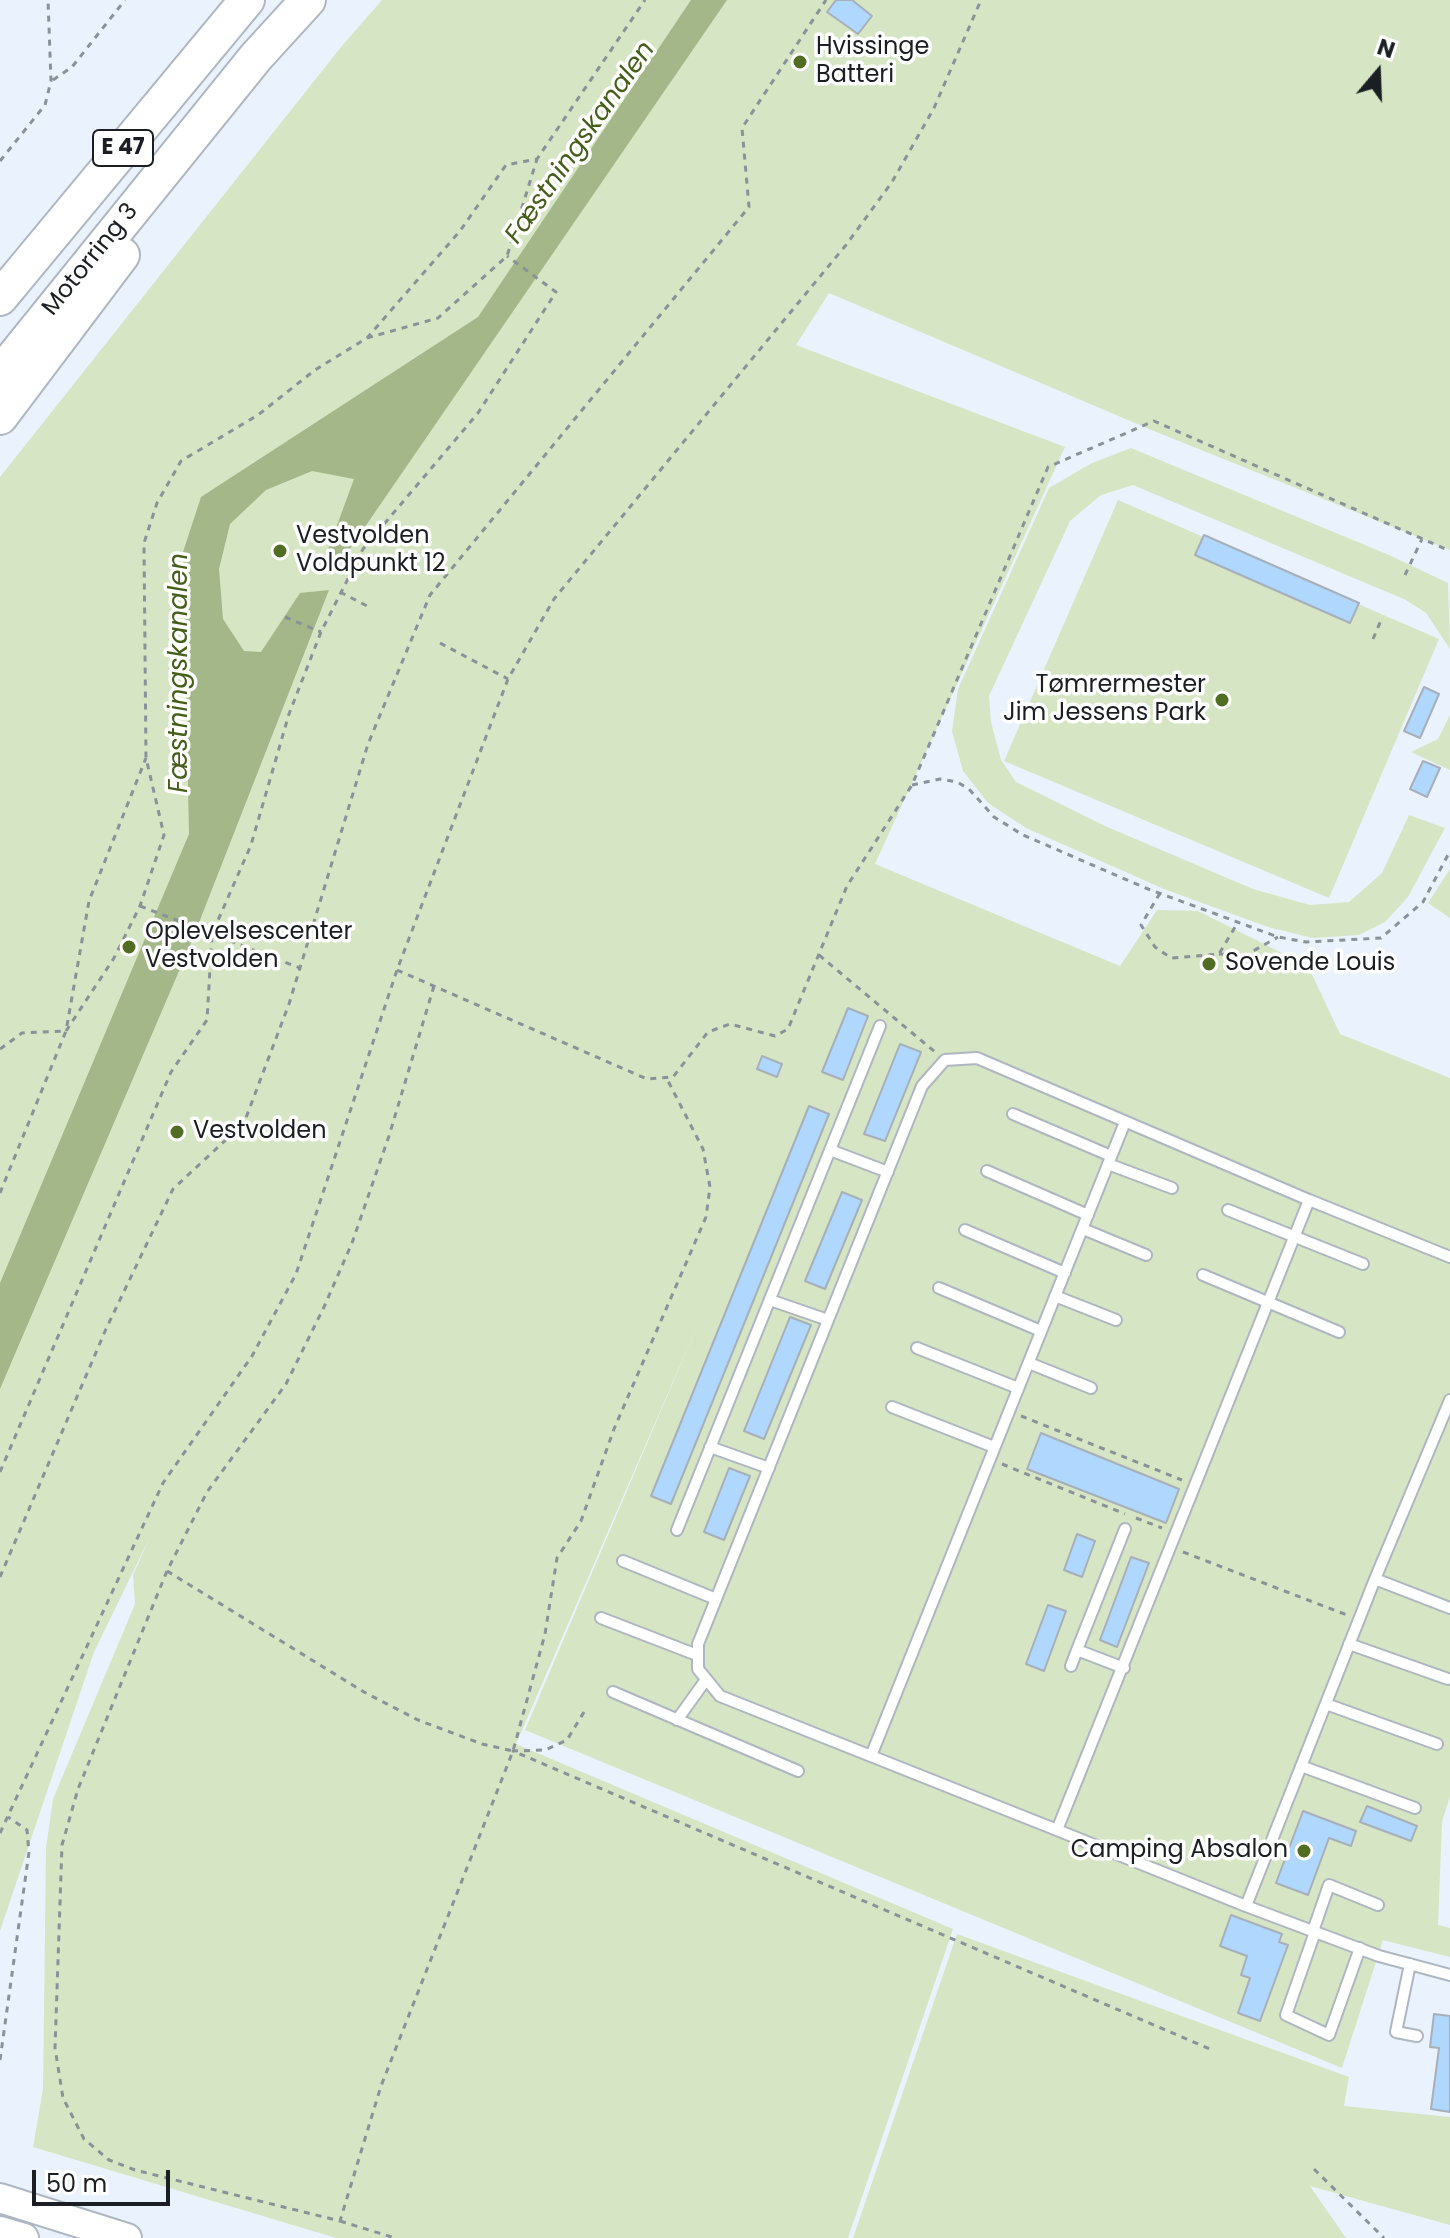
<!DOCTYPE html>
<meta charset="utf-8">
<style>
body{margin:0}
#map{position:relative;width:1450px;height:2238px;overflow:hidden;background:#eaf3fd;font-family:Poppins,sans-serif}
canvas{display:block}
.north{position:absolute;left:1338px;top:32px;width:80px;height:80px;-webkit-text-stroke:6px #fff;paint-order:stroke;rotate:19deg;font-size:22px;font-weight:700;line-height:32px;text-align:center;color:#1b1e22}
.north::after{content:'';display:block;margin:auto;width:28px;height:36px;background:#1b1e22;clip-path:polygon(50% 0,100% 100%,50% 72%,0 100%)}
.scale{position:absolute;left:32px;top:2170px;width:138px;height:36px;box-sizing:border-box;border:4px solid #1b1e22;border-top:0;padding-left:10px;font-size:24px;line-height:28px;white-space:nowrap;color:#1b1e22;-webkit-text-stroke:6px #fff;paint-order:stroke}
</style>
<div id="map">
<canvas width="1450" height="2238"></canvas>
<div class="north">N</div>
<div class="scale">50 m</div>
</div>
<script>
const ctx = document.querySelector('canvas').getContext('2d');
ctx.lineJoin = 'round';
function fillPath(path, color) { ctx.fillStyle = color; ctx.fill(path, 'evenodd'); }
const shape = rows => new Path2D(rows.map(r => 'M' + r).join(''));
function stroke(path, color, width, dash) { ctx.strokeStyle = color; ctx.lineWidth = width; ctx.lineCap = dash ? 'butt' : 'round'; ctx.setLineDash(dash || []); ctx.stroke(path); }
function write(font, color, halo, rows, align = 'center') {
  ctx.font = font + ' Poppins,sans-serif'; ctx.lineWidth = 7; ctx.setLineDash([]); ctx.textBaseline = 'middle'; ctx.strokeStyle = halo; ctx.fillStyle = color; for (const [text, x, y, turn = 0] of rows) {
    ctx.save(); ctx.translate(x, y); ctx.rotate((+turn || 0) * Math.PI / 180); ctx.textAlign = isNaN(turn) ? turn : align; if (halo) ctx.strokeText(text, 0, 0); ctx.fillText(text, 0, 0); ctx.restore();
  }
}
const green = shape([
 [382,0,1450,0,1450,550,1149,429,829,293,796,345,1065,447,875,864,1120,966,1157,910,1198,911,1308,966,1340,1034,1450,1078,1450,1796,1442,1822,1438,1925,1450,1928,1450,1957,1383,1940,1342,2068,525,1730,700,1319,516,1744,953,1929,848,2238,336,2238,33,2147,43,2089,46,1848,53,1799,135,1604,133,1575,150,1537,94,1652,0,1931,0,477,341,47],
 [1131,448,1389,555,1448,583,1450,649,1426,613,1406,600,1133,485,1101,495,1070,521,1060,543,989,696,991,722,1001,760,1016,782,1105,826,1253,889,1310,905,1349,902,1382,873,1409,815,1445,828,1408,897,1385,922,1359,935,1313,938,1268,927,1164,889,1026,828,988,803,963,771,952,731,958,689,1049,488,1092,463],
 [1118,500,1439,639,1329,898,1004,761],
 [1450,715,1450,770,1411,752,1438,739],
 [1450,869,1450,918,1428,903],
 [957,1934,1349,2077,1344,2106,1450,2117,1450,2225,1310,2186,1346,2238,853,2238]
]);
const water = shape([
 [691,0,727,0,336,569,325,558,354,479,312,471,266,490,230,524,219,569,223,619,244,651,261,652,300,593,329,590,191,943,0,1389,0,1283,189,834,183,552,201,497,478,317]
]);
const building = shape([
 [836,0,852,0,872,16,858,34,827,12,836,0],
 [1204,535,1359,603,1350,623,1195,555,1204,535],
 [1424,687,1439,694,1420,738,1404,731,1424,687],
 [1423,761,1440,768,1427,797,1410,789,1423,761],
 [848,1008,868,1016,843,1080,822,1072,848,1008],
 [900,1044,921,1052,885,1141,864,1134,900,1044],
 [762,1056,782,1064,777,1077,757,1069,762,1056],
 [809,1106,829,1114,671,1504,651,1496,809,1106],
 [842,1192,862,1200,825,1289,805,1281,842,1192],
 [790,1317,811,1325,764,1439,744,1431,790,1317],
 [1041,1433,1179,1489,1166,1523,1027,1469,1041,1433],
 [729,1468,750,1476,724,1540,704,1532,729,1468],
 [1077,1534,1095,1541,1082,1577,1064,1570,1077,1534],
 [1131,1557,1149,1563,1117,1647,1100,1640,1131,1557],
 [1048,1605,1066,1611,1044,1671,1026,1664,1048,1605],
 [1367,1806,1417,1826,1411,1841,1360,1822,1367,1806],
 [1303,1811,1356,1831,1351,1846,1329,1838,1308,1895,1276,1883,1303,1811],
 [1231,1915,1282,1934,1279,1942,1288,1945,1260,2021,1238,2013,1250,1978,1241,1975,1247,1956,1220,1946,1231,1915],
 [1434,2014,1450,2016,1450,2112,1431,2109,1439,2048,1430,2047,1434,2014]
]);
const path = shape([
 [53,80,72,67,125,0],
 [0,161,45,105,51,81,48,0],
 [367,338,438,318,507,256,537,159],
 [1405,575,1422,539],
 [340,592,369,607],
 [285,617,321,632],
 [1373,639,1382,618],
 [440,643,508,679],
 [912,785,940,779,957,782,969,789,994,817,1023,835,1148,889,1278,937,1306,942,1381,938,1423,902,1450,851],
 [1160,893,1141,925,1155,947,1171,958,1219,954,1238,922],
 [140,906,300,968],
 [1219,954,1246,955,1278,937],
 [819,955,935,1052],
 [397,970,647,1079,673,1077,708,1032,730,1024,775,1036,788,1029,847,886,912,785,1048,467,1154,421,1450,551],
 [434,986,389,1136,352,1243,324,1307,286,1384,207,1492,167,1571,78,1789,62,1845,55,2048,63,2098,84,2139,109,2160,135,2170,340,2221,381,2086,513,1751,545,1634,557,1558,581,1521,614,1429,706,1217,710,1187,703,1149,666,1077],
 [66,1031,114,958,140,906,164,835,146,758,144,543,157,503,181,461,258,415,315,370,367,338,460,231,506,165,537,159,645,0],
 [0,1049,22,1033,66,1031],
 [0,1193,66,1031,89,901,146,758],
 [1021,1416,1182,1480],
 [1002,1464,1125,1514],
 [0,1472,171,1072,207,1020,212,934,251,845,289,714,321,632,363,549,478,413,556,292,507,256],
 [1136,1518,1162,1528],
 [1183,1552,1347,1615],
 [167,1571,364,1692,418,1720,482,1744,513,1751],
 [0,1577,106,1329,173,1189,244,1123,289,1004,368,744,430,595,749,207,742,128,826,0],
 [584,1712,567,1740,545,1750,513,1751,1210,2049],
 [0,1833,163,1483,252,1356,296,1274,397,970,508,679,554,599,846,245,892,182,934,108,981,0],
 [0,2060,29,1852,27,1830,8,1817],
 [1314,2169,1384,2238],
 [340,2221,395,2238]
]);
const lane = shape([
 [1013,1114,1111,1156],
 [830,1150,888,1172],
 [1108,1164,1172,1188],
 [987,1171,1088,1215],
 [1309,1200,1450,1257],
 [1228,1210,1363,1264],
 [1083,1229,1146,1255],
 [965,1230,1065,1273],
 [1203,1275,1339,1332],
 [939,1288,1041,1331],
 [1055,1296,1116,1320],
 [770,1300,828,1320],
 [917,1348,1018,1388],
 [1029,1363,1091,1388],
 [892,1407,994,1447],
 [710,1447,769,1468],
 [677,1530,880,1026],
 [623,1561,716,1599],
 [1375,1579,1450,1608],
 [601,1618,697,1655],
 [1349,1644,1448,1679],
 [1071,1666,1077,1650],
 [1124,1668,1077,1650,1125,1529],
 [613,1692,798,1771],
 [1326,1704,1437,1744],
 [677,1720,705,1681],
 [871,1756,1125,1122],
 [1301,1766,1415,1808],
 [1057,1830,1309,1200,977,1058,945,1060,922,1086,698,1644,698,1669,720,1696,871,1756,1057,1830,1246,1906,1379,1956,1450,1975],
 [1246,1906,1375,1579,1450,1400],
 [1313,1931,1329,1885,1378,1905],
 [1315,1932,1286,2015,1329,2035,1360,1948],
 [1410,1964,1396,2032,1417,2036]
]);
const secondary = shape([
 [0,2198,127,2238],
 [0,2231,24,2238]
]);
const highway = shape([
 [0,298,247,0],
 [0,374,256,57,308,0],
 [0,417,122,255]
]);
const markers = [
 [800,62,8,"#516d21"],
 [280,551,8,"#516d21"],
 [1222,700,8,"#516d21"],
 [129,947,8,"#516d21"],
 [1209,964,8,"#516d21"],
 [177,1132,8,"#516d21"],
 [1304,1851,8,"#516d21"]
];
const shields = [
 [123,148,60]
];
const shieldNames = [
 ["E 47",123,148]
];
const poiNames = [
 ["Hvissinge",816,48],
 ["Batteri",816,76],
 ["Vestvolden",296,537],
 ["Voldpunkt 12",296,565],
 ["Tømrermester",1206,686,"right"],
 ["Jim Jessens Park",1206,714,"right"],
 ["Oplevelsescenter",145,933],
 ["Vestvolden",145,961],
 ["Sovende Louis",1225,964],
 ["Vestvolden",193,1132],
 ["Camping Absalon",1288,1851,"right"]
];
const streetNames = [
 ["Motorring 3",91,260,-51]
];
const waterNames = [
 ["Fæstningskanalen",581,143,-55],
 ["Fæstningskanalen",180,673,-90]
];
fillPath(green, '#d6e5c3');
fillPath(water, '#a3b789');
fillPath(building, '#b0d7fe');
stroke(building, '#a7afb9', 2);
stroke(lane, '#aeb7c1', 14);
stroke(secondary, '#aeb7c1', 32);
stroke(highway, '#aeb7c1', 38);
stroke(path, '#8b9199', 3, [6, 6]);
stroke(lane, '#fff', 10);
stroke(secondary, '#fff', 28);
stroke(highway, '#fff', 34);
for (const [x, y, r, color] of markers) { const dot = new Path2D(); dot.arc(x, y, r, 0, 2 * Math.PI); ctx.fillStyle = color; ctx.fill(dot); stroke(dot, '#fff', 3); }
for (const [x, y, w] of shields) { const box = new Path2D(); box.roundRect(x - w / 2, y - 18, w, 36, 6); ctx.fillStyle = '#fff'; ctx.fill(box); stroke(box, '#1b1e22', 2); }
write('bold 22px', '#1b1e22', null, shieldNames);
write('24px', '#1b1e22', '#fff', poiNames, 'left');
write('24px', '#1b1e22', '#fff', streetNames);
write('italic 26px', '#455e1a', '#fff', waterNames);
</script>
